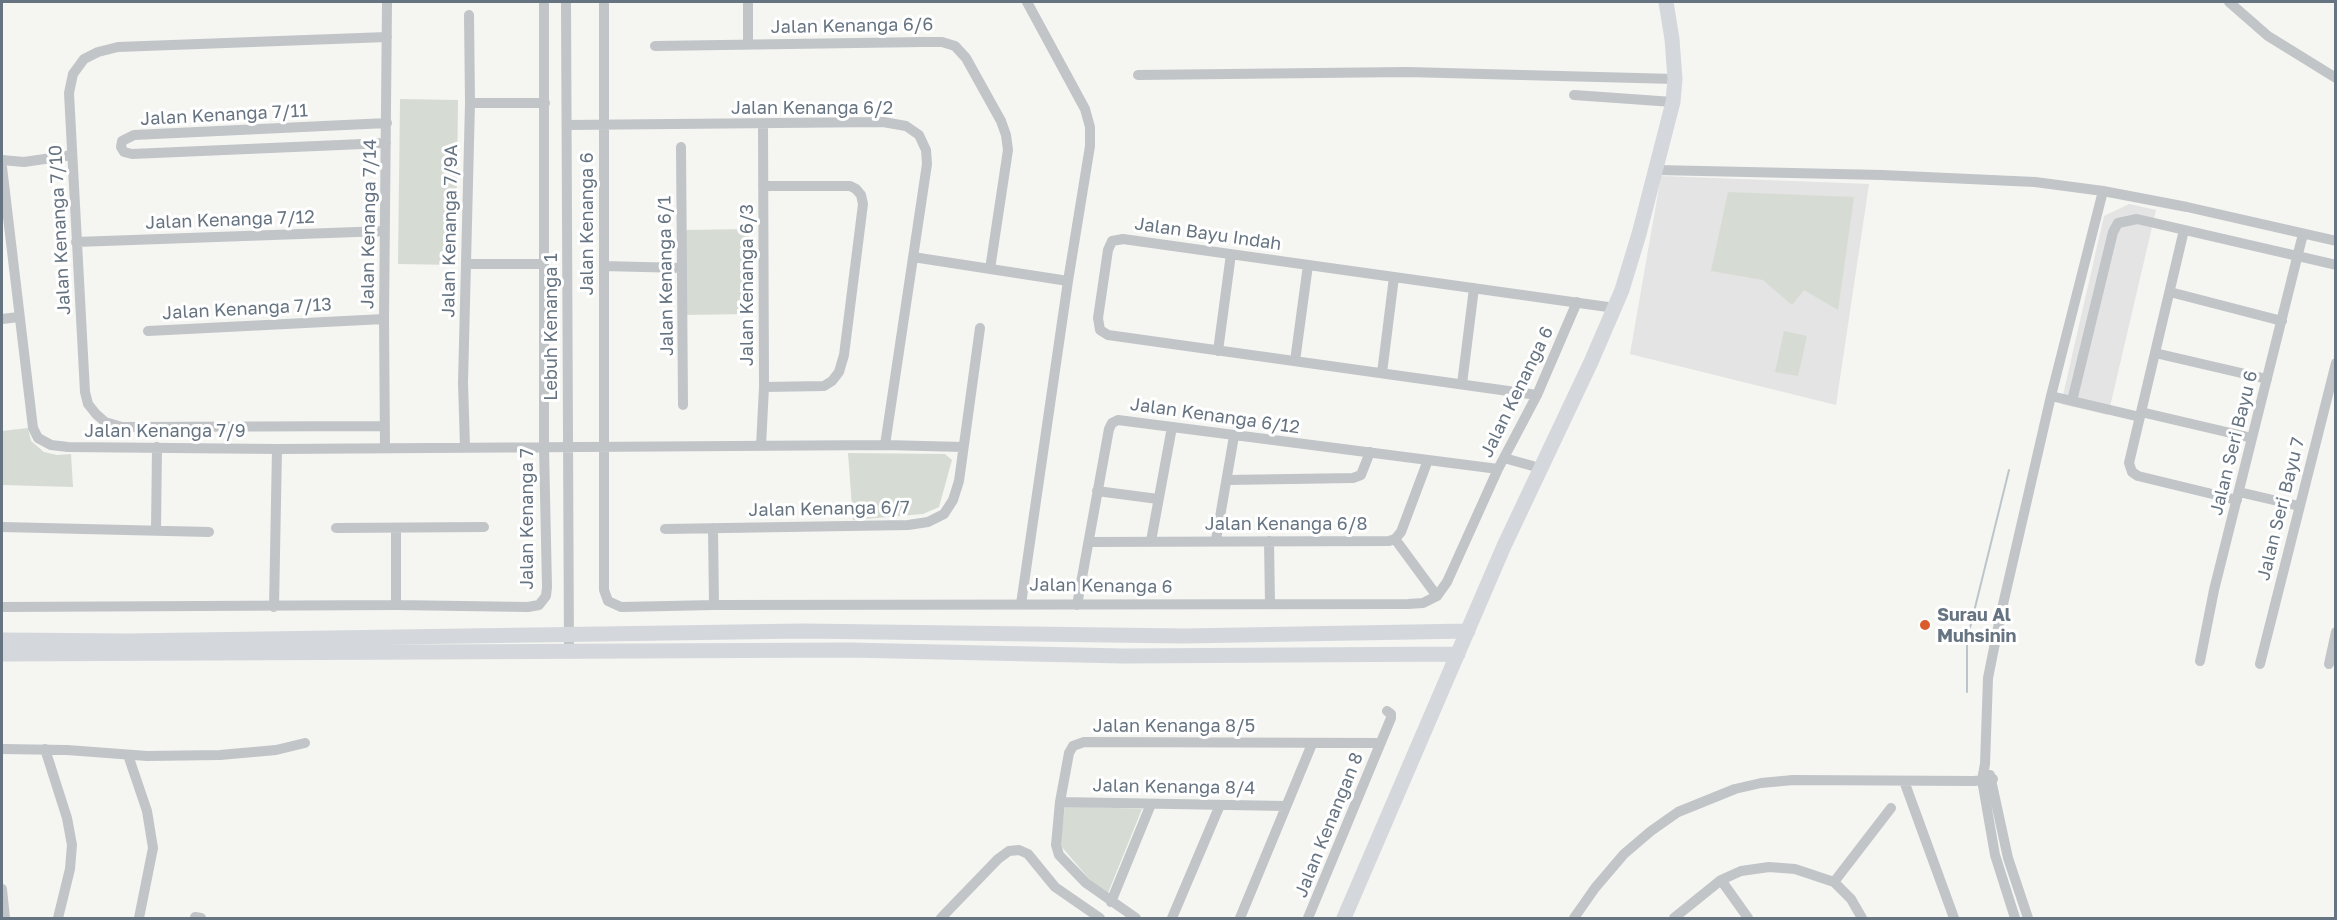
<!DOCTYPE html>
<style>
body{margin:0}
#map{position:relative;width:2337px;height:920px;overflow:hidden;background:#f5f5f2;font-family:"Golos Text",sans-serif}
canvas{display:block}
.frame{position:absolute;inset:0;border:3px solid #667482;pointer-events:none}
</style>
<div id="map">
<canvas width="2337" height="920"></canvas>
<div class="frame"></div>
</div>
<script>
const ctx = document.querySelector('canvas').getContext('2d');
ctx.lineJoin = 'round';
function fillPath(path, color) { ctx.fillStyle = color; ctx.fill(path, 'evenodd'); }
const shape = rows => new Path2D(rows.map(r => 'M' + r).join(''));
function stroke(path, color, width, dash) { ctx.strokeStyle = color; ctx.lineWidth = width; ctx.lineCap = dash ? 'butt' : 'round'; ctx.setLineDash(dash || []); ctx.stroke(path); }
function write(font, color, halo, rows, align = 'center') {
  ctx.font = font + ' "Golos Text",sans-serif'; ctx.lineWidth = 6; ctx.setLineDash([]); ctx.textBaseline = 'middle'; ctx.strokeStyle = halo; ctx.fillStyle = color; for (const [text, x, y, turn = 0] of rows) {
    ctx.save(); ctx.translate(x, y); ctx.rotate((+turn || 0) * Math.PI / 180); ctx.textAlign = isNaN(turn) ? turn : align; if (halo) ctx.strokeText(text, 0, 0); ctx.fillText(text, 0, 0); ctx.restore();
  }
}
const built = shape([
 [1661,176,1869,184,1836,405,1630,354],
 [2129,204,2156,210,2108,415,2061,404,2104,216]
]);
const green = shape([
 [400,99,458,100,456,265,398,264],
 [1728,192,1854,197,1838,310,1804,290,1792,305,1763,280,1711,271],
 [749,229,750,314,685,315,684,230],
 [1784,331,1807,336,1798,376,1775,372],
 [28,428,31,441,44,452,57,455,71,454,73,487,3,485,2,431],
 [848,453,945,454,952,460,939,507,923,514,853,520],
 [1065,806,1142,809,1108,893,1091,881,1060,845]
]);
const stream = shape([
 [1967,692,1967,640,2009,470]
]);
const street = shape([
 [566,2,569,652],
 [604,2,604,590,608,601,621,607,714,605,1408,604,1423,603,1437,596,1447,582,1498,469,1537,395,1577,302],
 [748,2,748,44],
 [2229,2,2268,36,2336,78],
 [655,46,923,42,942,42,955,46,966,58,1001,121,1006,135,1008,150,990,269],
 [1138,75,1407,72,1675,79],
 [1574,95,1673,102],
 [470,103,545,103],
 [567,125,883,122,906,126,919,135,926,150,927,164,885,445],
 [386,143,132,154,124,152,121,147,122,141,134,135,387,123],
 [681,147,683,405],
 [2,160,24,162,72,155],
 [2,167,33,428,38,438,51,445,68,447,277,449,885,445,963,447],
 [1657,170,1882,175,2035,182,2103,191,2187,207,2336,241],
 [763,186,850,186,856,189,861,195,863,204,844,355,839,372,832,381,824,386,764,387],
 [2184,230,2129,463,2132,472,2138,476,2237,500],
 [76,242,385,231],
 [913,257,1068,281],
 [466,264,544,264],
 [604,266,682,268],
 [2170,292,2282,321],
 [2,319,19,317],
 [148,331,384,319],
 [1218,351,1231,254],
 [2155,353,2267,379],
 [1295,361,1308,265],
 [1382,373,1394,277],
 [1462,384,1474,288],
 [1537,395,1108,335,1100,330,1098,318,1108,250,1112,241,1123,239,1615,308],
 [2051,396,2140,417],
 [2072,401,2113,232,2118,223,2137,219,2336,265],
 [2141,412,2252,438],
 [384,426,122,427,105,422,96,414,88,404,85,392,69,93,73,74,84,59,98,52,118,47,387,37],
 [761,446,764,387,763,124],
 [465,447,463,383,470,103,469,15],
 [385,448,384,319,387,2],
 [1504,458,1540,468],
 [1227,480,1353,478,1361,475,1370,452],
 [1097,491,1158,499],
 [2239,492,2299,506],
 [2,527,209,532],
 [336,528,484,527],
 [713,528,714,605],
 [665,529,908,525,928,522,944,514,953,500,959,481,980,328],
 [156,530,157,447],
 [1395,539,1437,596],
 [1216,540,1234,436],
 [1151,541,1172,427],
 [1269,541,1270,604],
 [1090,542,1389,541,1395,539,1401,532,1428,460],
 [1021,604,1068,281,1090,146,1090,127,1085,109,1027,2],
 [396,605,396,528],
 [1077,605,1109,429,1112,423,1118,420,1498,469],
 [2,607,396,605,528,607,539,605,546,596,547,587,544,448,544,2],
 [274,607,277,449],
 [2200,661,2214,590,2303,234],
 [2260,664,2336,363],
 [2329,664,2336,632],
 [2,749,67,750,147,756,220,755,276,750,305,743],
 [45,749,67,818,72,845,70,869,58,918],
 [128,755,147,811,153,848,139,918],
 [1990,775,2008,858,2028,918],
 [1904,781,1954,918],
 [1060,802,1286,806],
 [1721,880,1748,918],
 [1834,882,1891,808],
 [2,889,5,918],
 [1111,902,1151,804],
 [195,917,201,918],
 [941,918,998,859,1009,851,1019,850,1028,854,1055,887,1100,918],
 [1136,918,1086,883,1059,855,1056,845,1060,802,1069,753,1073,746,1084,742,1380,743],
 [1172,918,1220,805],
 [1240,918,1312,744],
 [1308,918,1391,718,1391,714,1387,711],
 [1574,918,1595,888,1624,854,1651,831,1678,812,1735,789,1761,783,1793,780,1974,781,1993,779],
 [1674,918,1721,880,1741,871,1769,867,1795,869,1834,882,1851,899,1862,918],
 [2015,918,1995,855,1982,780,1985,764,1988,678,2001,613,2051,396,2103,191]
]);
const secondary = shape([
 [2,640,127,641,803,631,1184,636,1468,631],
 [2,654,849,650,1123,656,1458,654],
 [1344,918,1504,546,1591,362,1622,290,1639,234,1673,102,1675,79,1672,39,1666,2]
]);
const markers = [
 [1925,625,6,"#da5c2d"]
];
const streetNames = [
 ["Jalan Kenanga 6/6",852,26,-1],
 ["Jalan Kenanga 6/2",812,108],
 ["Jalan Kenanga 7/11",224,115,-3],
 ["Jalan Kenanga 7/12",230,220,-2],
 ["Jalan Kenanga 7/14",369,224,-89],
 ["Jalan Kenanga 6",587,224,-90],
 ["Jalan Kenanga 7/10",60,230,-93],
 ["Jalan Kenanga 7/9A",450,231,-89],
 ["Jalan Bayu Indah",1208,234,8],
 ["Jalan Kenanga 6/1",666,276,-91],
 ["Jalan Kenanga 6/3",747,285,-90],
 ["Jalan Kenanga 7/13",247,309,-3],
 ["Lebuh Kenanga 1",551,327,-90],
 ["Jalan Kenanga 6",1517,392,-64],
 ["Jalan Kenanga 6/12",1215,416,8],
 ["Jalan Kenanga 7/9",165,431],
 ["Jalan Seri Bayu 6",2234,443,-76],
 ["Jalan Kenanga 6/7",829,509,-1],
 ["Jalan Seri Bayu 7",2281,509,-76],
 ["Jalan Kenanga 7",527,519,-90],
 ["Jalan Kenanga 6/8",1286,524],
 ["Jalan Kenanga 6",1101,586,1],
 ["Jalan Kenanga 8/5",1174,726],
 ["Jalan Kenanga 8/4",1174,787,1],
 ["Jalan Kenangan 8",1329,825,-68]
];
const poiNames = [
 ["Surau Al",1937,615],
 ["Muhsinin",1937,636]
];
fillPath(built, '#e3e4e3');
fillPath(green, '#d6dcd3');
stroke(stream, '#bcc5ca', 2);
stroke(street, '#c1c5c8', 10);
stroke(secondary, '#d4d8dc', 15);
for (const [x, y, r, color] of markers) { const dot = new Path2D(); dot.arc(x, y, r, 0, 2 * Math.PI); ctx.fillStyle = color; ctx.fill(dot); stroke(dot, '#fff', 2); }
write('18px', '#667482', '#fff', streetNames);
write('bold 18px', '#667482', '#fff', poiNames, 'left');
</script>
